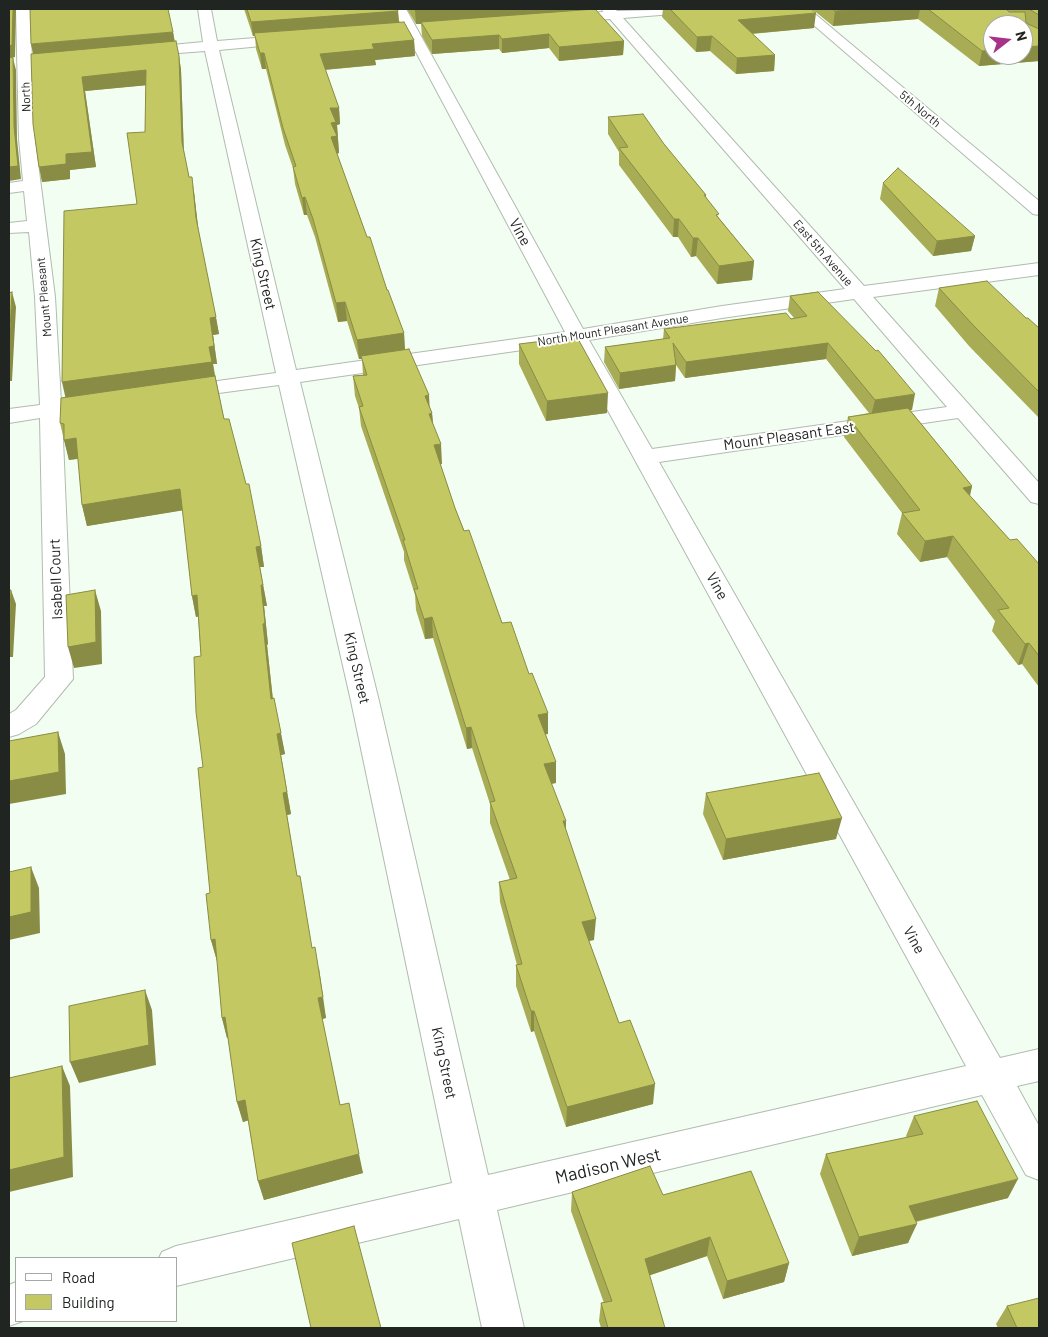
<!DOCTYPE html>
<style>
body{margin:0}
#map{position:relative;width:1048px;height:1337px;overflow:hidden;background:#f3fef2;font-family:Barlow,sans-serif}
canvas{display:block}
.frame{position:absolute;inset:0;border:10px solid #212521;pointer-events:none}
.legend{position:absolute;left:15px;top:1257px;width:162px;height:65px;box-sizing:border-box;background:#fff;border:1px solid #a6a8a6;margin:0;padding:6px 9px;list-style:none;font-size:15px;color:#212521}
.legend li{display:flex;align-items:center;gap:10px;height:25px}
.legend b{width:25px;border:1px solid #a6a8a6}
.north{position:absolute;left:983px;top:15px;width:50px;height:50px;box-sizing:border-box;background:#fff;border:1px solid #a6a8a6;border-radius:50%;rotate:74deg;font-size:14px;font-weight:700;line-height:20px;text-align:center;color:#212521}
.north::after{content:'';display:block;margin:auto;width:18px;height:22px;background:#a93288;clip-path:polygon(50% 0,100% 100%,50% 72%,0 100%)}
</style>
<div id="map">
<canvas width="1048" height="1337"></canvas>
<div class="frame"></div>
<ul class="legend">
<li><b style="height:6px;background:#fff"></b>Road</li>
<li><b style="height:14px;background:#c3c862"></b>Building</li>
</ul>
<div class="north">N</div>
</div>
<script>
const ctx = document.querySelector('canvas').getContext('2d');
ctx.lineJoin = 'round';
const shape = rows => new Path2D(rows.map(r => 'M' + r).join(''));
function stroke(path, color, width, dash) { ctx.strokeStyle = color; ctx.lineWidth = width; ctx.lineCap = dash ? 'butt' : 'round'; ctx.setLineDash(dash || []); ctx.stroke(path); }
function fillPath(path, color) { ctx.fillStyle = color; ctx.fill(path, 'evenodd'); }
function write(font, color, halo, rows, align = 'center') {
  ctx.font = font + ' Barlow,sans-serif'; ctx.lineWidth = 4; ctx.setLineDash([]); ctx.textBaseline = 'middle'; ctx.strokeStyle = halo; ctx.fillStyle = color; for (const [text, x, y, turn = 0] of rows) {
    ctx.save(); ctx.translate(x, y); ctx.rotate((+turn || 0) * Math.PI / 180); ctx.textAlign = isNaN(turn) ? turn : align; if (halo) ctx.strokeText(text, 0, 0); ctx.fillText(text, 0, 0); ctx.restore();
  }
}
const minor = shape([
 [16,9,30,9,35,139,55,297,61,402,96,396,104,398,107,403,104,408,62,415,73,679,36,724,19,734,9,737,9,714,16,710,45,677,40,418,9,423,9,409,40,405,35,297,29,232,9,233,9,223,27,221,24,191,9,193,9,183,23,181,19,139,16,9],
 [198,9,211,9,217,41,294,35,301,39,294,43,219,50,296,370,565,332,393,9,406,9,583,329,722,306,845,289,610,19,563,23,556,19,563,15,603,12,602,9,615,9,617,11,691,9,690,12,685,13,623,18,864,286,1039,263,1039,275,873,297,1039,483,1039,504,1031,502,958,418,659,462,1000,1058,1039,1049,1039,1081,1017,1086,1039,1126,1039,1180,1026,1175,982,1095,497,1210,524,1328,482,1328,459,1219,176,1286,176,1258,159,1258,162,1252,176,1246,452,1183,351,701,279,385,181,398,173,397,170,392,173,387,181,386,276,373,205,51,140,56,135,55,133,52,135,49,140,48,203,42,198,9],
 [854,299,947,407,652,449,589,340,722,318,854,299],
 [571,343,966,1066,488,1175,379,701,300,382,571,343],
 [795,9,809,9,1039,201,1039,215,1033,214,795,9],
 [16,1282,16,1321,23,1321,9,1326,9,1285,16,1282]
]);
const wall = shape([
 [244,9,397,9,398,11,399,22,414,40,415,56,375,60,376,65,325,70,339,108,340,124,337,125,339,153,337,154,367,237,404,333,405,349,429,395,429,406,432,413,433,425,442,464,440,464,455,508,548,734,545,734,556,762,556,783,551,784,566,831,594,940,589,941,619,1023,653,1104,566,1127,534,1031,531,1032,516,986,516,965,517,965,500,902,499,882,510,880,490,823,490,804,472,748,467,749,433,638,425,639,416,610,415,595,404,560,404,552,361,426,359,408,355,396,353,376,363,375,362,359,359,359,347,321,338,322,315,237,307,215,304,215,295,184,293,168,285,145,266,69,262,69,256,49,255,36,253,36],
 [407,9,585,9,624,41,623,55,559,61,549,48,502,53,499,49,432,54,422,36,421,24,416,24],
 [663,9,811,9,814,28,752,34,775,55,774,71,736,74,710,51,696,52,662,17],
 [812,9,1039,9,1039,61,979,66,918,19,833,26],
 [173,32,175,42,179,56,181,70,184,154,189,177,194,192,198,228,219,334,213,335,217,364,213,364,224,419,261,546,264,567,260,567,267,606,264,606,268,644,267,645,273,699,285,754,281,755,291,814,287,815,297,876,326,1018,322,1019,340,1105,363,1173,264,1200,258,1181,248,1120,243,1122,237,1102,228,1038,227,1038,222,1018,217,961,211,940,210,893,203,767,201,656,198,616,196,617,192,596,183,510,87,526,82,505,78,459,69,460,60,423,66,397,137,204,145,132,146,85,85,91,96,167,70,170,70,179,42,182,33,54,31,44],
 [608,117,664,144,706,195,706,197,719,218,754,261,752,280,717,284,696,256,691,257,678,237,673,237,619,165,619,152,608,134],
 [883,183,975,236,971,251,933,256,880,199],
 [939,288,1026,318,1039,328,1039,418,969,346,935,306],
 [790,296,912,410,910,410,972,486,970,496,1010,540,1039,564,1039,687,1022,664,1018,665,992,631,995,621,947,557,920,562,897,534,902,513,844,437,848,417,869,413,826,359,685,378,676,365,675,381,619,389,604,362,605,347,663,339,664,329,794,318,788,311],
 [519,344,607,413,546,421,519,364],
 [706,793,836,839,723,860,703,814],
 [914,1116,1008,1198,916,1222,908,1243,852,1256,820,1174,826,1154,907,1138,906,1136],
 [572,1192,663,1195,789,1263,784,1282,723,1299,707,1256,649,1275,665,1328,601,1328,599,1321,601,1303,604,1303,571,1211],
 [1007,1306,1039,1328,998,1328,996,1324]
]);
const shadedWall = shape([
 [13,9,16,9,15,57,9,59,9,46],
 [430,9,585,9,585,11,421,22,421,24,416,24,415,10],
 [865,9,920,9,918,19,833,26,835,11],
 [398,11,399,25,254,33,255,36,253,36,251,22],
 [816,13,814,28,736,35,738,20],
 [173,32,175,44,34,56,31,44],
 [549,34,549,48,502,53,502,39],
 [499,35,499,49,432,54,432,40],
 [712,36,710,51,696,52,697,37],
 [414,40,415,56,375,60,376,65,321,70,320,54,372,44],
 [624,41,623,55,559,61,559,47],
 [1039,46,1039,61,979,66,982,51,993,50,993,55,1023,55,1023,47],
 [260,53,264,53,266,69,262,69],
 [775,55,774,71,736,74,737,58],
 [179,56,181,70,184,157,182,142],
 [13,58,16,70,17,139,21,179,9,181,9,167,14,126],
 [146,70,149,85,85,91,96,167,70,170,70,179,42,182,39,167,82,77],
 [330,108,339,108,340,124,337,125,339,153,332,154,331,137],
 [192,177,194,192,199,234,196,218],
 [305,197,307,215,304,215,302,198],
 [674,219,679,219,678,237,673,237],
 [975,236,971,251,933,256,937,241],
 [693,238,698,238,696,256,691,257],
 [754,261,752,280,717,284,719,266],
 [12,292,16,307,12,381,9,381,9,348],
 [345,302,347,321,338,322,336,303],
 [216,317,219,334,213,335,217,364,213,364,215,379,66,400,62,382,210,318],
 [404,333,405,353,361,356,362,359,359,359,357,340],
 [828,343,826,359,685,378,686,362],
 [676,365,675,381,619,389,620,373],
 [608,393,607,413,546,421,547,401],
 [915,394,912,410,871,416,875,400],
 [429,395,430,414,432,413,434,433,425,396],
 [76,438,81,458,69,460,64,440],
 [441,444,442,464,435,465,434,445],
 [972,486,967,507,963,488],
 [180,489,185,510,87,526,82,505],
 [953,536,947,557,920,562,925,541],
 [261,546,264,567,260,567,256,547],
 [261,585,263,585,267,606,264,606,268,644,267,645,275,720,271,699,263,624],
 [11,590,16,604,13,657,9,657,9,631],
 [95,590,101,611,102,664,74,668,68,647],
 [197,595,202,616,196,617,192,596],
 [432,617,433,638,425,639,424,619],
 [1029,643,1022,664,1018,665,1025,644],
 [548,713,548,734,538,736,538,715],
 [471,727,472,748,467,749,466,728],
 [58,732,65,754,66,794,9,804,9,781],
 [281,733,285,754,281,755,277,734],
 [556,762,556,783,543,785,544,764],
 [287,792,291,814,287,815,283,793],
 [842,818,836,839,723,860,726,839],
 [563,821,566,821,566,842],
 [31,867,39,888,40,933,9,940,9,917],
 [596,919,594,940,581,942,582,922],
 [215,939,217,961,211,940],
 [319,968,326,1018,322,1019,318,998],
 [145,990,152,1010,156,1065,79,1083,70,1062],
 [531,1011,534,1011,534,1031,531,1032],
 [225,1017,230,1038,227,1038,222,1018],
 [62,1066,70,1086,73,1177,9,1192,9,1170],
 [655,1084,653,1104,566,1127,567,1107],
 [245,1100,250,1120,243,1122,237,1102],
 [359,1154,363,1173,264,1200,258,1181],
 [1018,1179,1008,1198,901,1225,909,1206],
 [917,1224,908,1243,852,1256,859,1237],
 [710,1237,707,1256,642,1278,645,1259],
 [789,1263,784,1282,723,1299,727,1281]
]);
const building = shape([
 [9,9,13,9,12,45,9,46,9,9],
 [30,9,168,9,173,32,31,44,30,9],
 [247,9,397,9,398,11,251,22,247,9],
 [415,9,430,9,415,10,415,9],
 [595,9,624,41,559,47,549,34,502,39,499,35,432,40,421,22,595,9],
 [670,9,811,9,816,13,738,20,775,55,737,58,712,36,697,37,670,9],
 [832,9,865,9,835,11,832,9],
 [928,9,1006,9,1009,12,1025,12,1026,23,1039,29,1039,46,1023,47,1023,25,993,25,993,50,982,51,928,9],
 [1029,9,1039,9,1039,15,1029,9],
 [404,22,414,40,372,44,374,49,320,54,339,108,330,108,336,122,331,123,337,136,331,137,367,237,370,237,387,290,388,290,404,333,357,340,345,302,336,303,313,219,305,197,302,198,293,167,296,166,283,128,264,53,260,53,254,33,404,22],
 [176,41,179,56,182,142,189,177,192,177,196,218,216,317,210,318,214,346,209,347,212,362,62,382,64,211,137,204,127,133,145,132,146,70,82,77,92,152,66,154,66,164,39,167,33,124,31,54,176,41],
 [9,57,13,58,14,126,18,166,9,167,9,57],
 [643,114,664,144,706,195,704,195,719,214,716,215,754,261,719,266,698,238,693,238,679,219,674,219,619,148,628,147,608,117,643,114],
 [898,168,975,236,937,241,883,183,898,168],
 [987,281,1026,318,1028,318,1039,328,1039,392,974,326,939,288,987,281],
 [12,292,9,348,9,293,12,292],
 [818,292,876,351,878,350,915,394,875,400,828,343,686,362,673,343,676,365,620,373,605,347,670,338,664,329,786,313,791,319,807,316,790,296,818,292],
 [577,337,608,393,547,401,519,344,577,337],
 [409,349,429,395,425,396,432,413,429,414,441,444,434,445,455,508,464,531,469,530,502,623,511,622,529,674,532,673,548,713,538,715,556,762,544,764,566,821,563,821,596,919,582,922,619,1023,630,1020,655,1084,567,1107,534,1011,531,1011,516,965,522,964,499,882,517,878,490,802,495,801,471,727,466,728,432,617,424,619,414,589,418,589,403,540,405,540,359,407,363,406,353,376,367,375,361,356,409,349],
 [215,376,224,419,229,419,246,484,249,484,261,546,256,547,263,585,261,585,265,623,263,624,271,699,274,698,281,733,277,734,287,792,283,793,297,876,300,876,312,948,315,947,323,997,318,998,340,1105,349,1103,359,1154,258,1181,245,1100,237,1102,225,1017,222,1018,215,939,211,940,206,894,210,893,198,768,203,767,196,712,194,657,201,656,197,595,192,596,180,489,82,505,76,438,64,440,64,424,60,423,61,398,215,376],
 [908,408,972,486,963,488,1010,540,1017,539,1039,564,1039,656,1029,643,1025,644,998,610,1009,608,953,536,925,541,902,513,920,510,848,417,908,408],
 [9,590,11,590,9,631,9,590],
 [95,590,96,642,68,647,66,595,95,590],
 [58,732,59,772,9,781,9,741,58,732],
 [819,773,842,818,726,839,706,793,819,773],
 [31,867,31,912,9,917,9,872,31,867],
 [145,990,149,1045,70,1062,69,1006,145,990],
 [62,1066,64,1157,9,1170,9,1078,62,1066],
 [977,1101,1018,1179,909,1206,917,1224,859,1237,826,1154,923,1134,914,1116,977,1101],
 [650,1166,663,1195,751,1171,789,1263,727,1281,710,1237,645,1259,665,1328,608,1328,601,1303,612,1301,572,1192,650,1166],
 [354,1226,381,1328,311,1328,292,1243,354,1226],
 [1039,1298,1039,1328,1017,1328,1007,1306,1039,1298]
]);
const farStreetnames = [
 ["North",26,97,-92],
 ["5th North",920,109,40],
 ["East 5th Avenue",823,253,49],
 ["Mount Pleasant",44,297,-95],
 ["North Mount Pleasant Avenue",613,330,-9]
];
const streetNames = [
 ["Vine",520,232,61],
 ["King Street",263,274,77],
 ["Mount Pleasant East",789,436,-8],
 ["Isabell Court",56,579,-92],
 ["Vine",717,586,61],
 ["King Street",357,668,77],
 ["Vine",914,940,61],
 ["King Street",444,1063,78]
];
const nearStreetnames = [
 ["Madison West",608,1166,-13]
];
stroke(minor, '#b1bbb0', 2);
fillPath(minor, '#fff');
fillPath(wall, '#a8ac54');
fillPath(shadedWall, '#888c45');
fillPath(building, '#c3c862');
stroke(building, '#888c45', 1);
write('12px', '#212521', '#fff', farStreetnames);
write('15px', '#212521', '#fff', streetNames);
write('18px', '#212521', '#fff', nearStreetnames);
</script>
